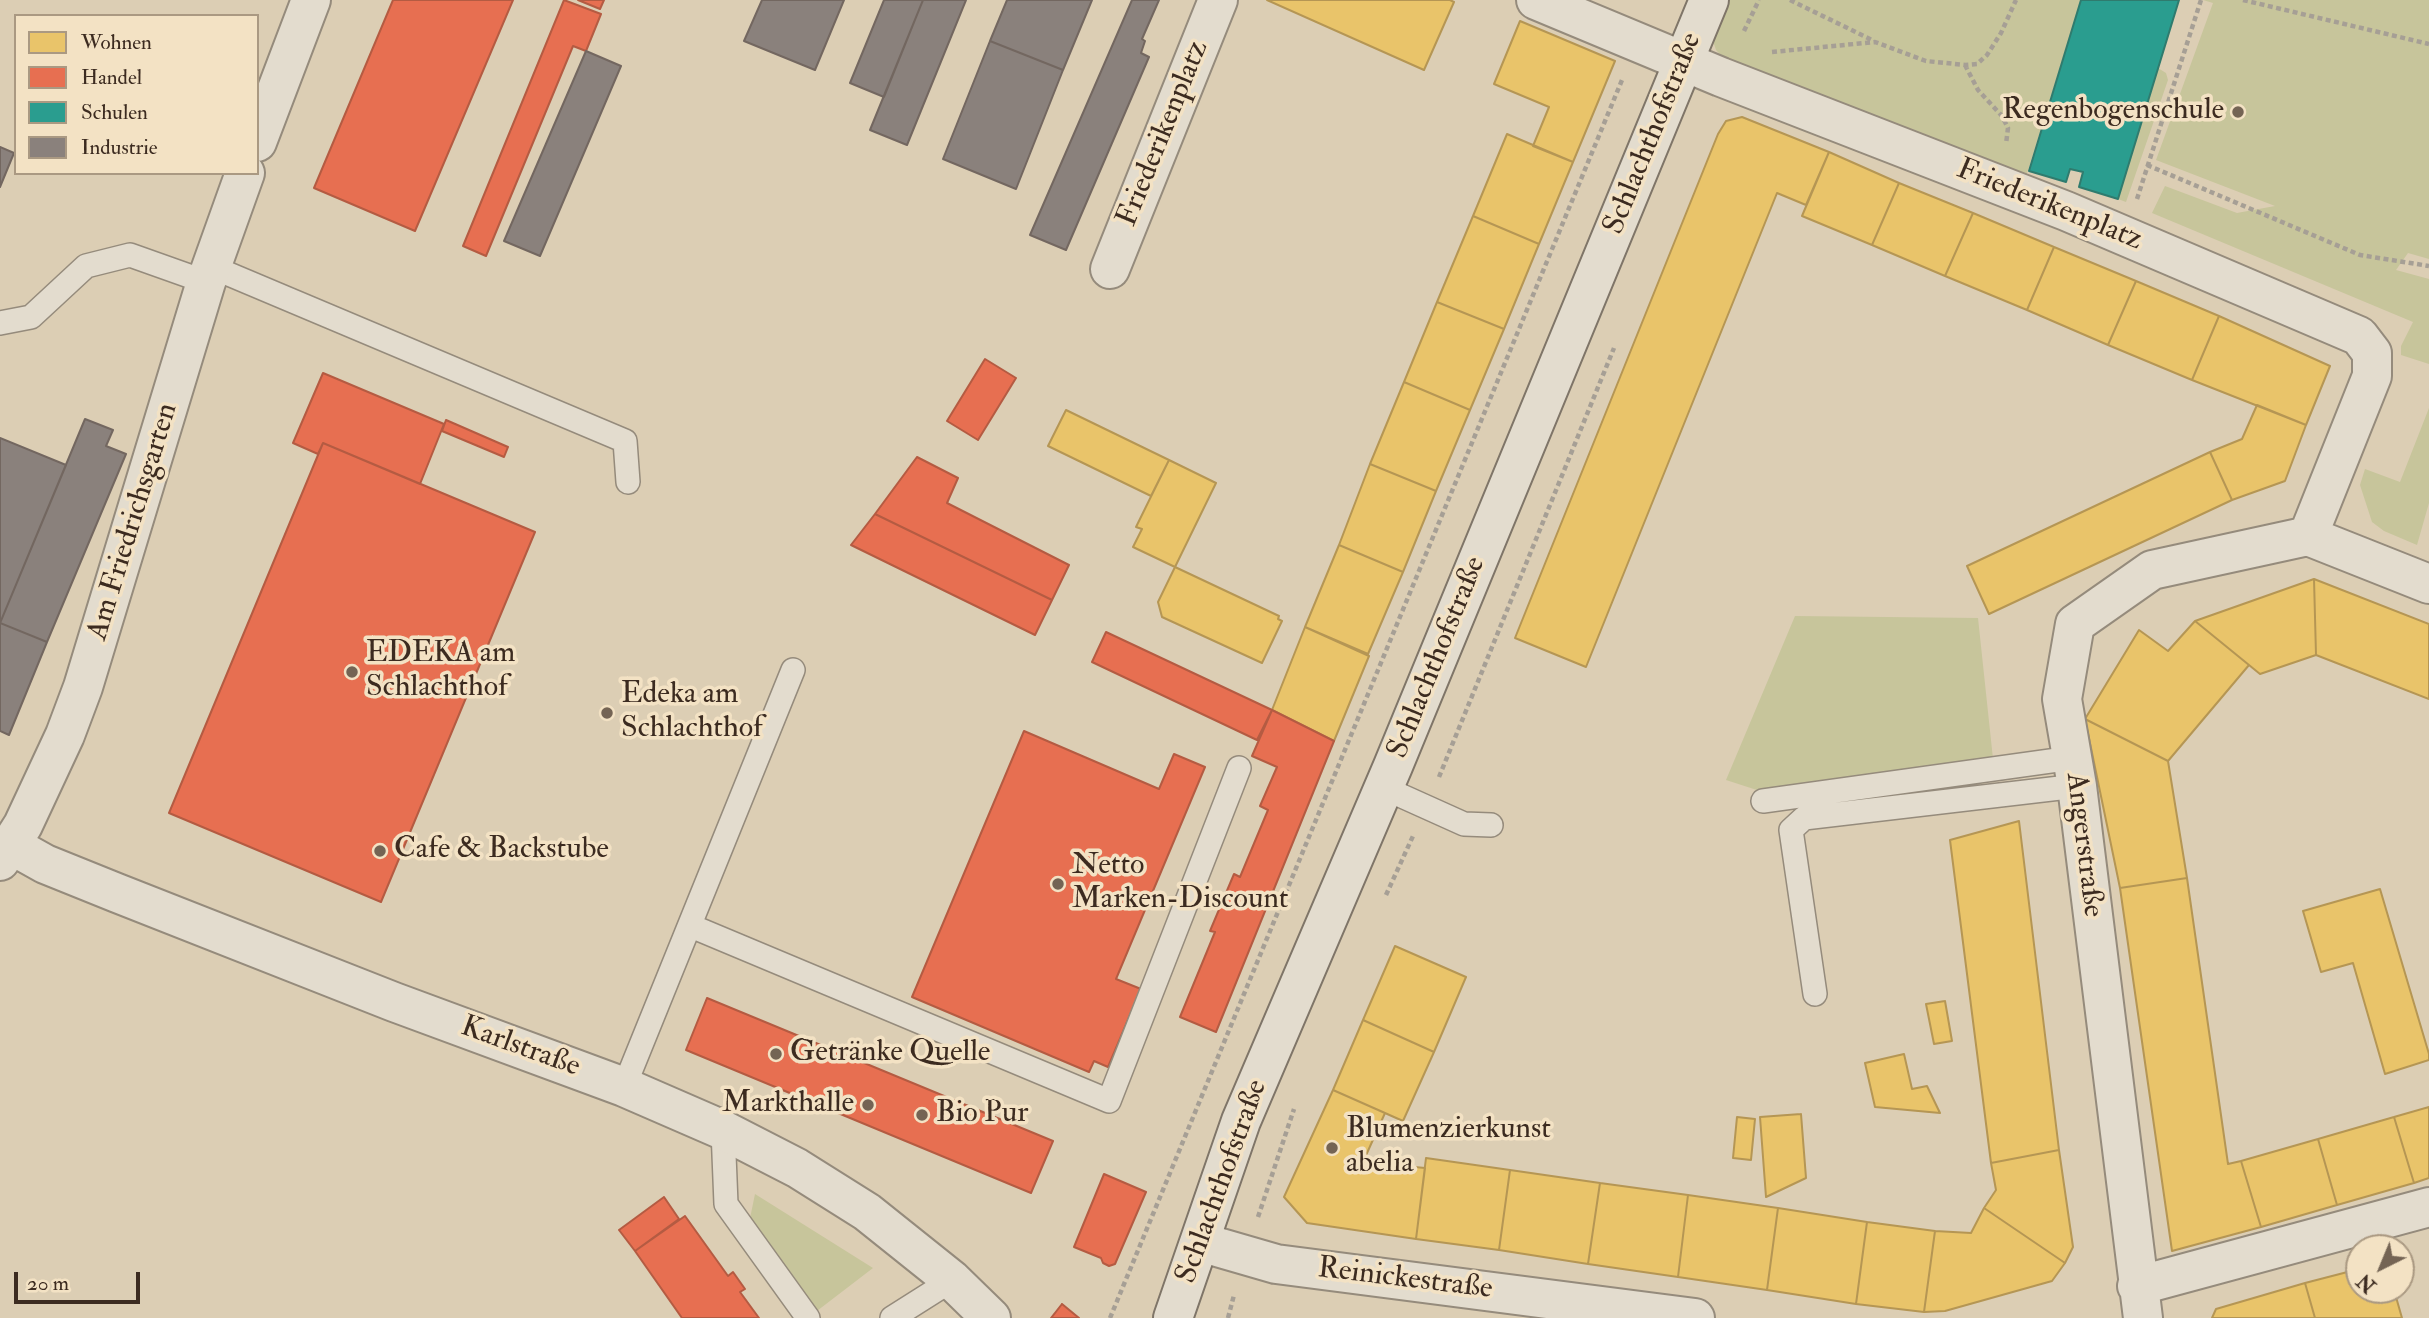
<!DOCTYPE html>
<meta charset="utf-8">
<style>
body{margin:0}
#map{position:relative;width:2429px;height:1318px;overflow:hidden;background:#dcceb4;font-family:"IM FELL Double Pica",serif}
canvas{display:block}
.legend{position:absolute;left:14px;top:14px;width:245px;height:161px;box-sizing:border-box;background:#f3e2c4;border:2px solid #aa9982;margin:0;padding:9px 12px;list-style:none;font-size:21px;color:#3c2b20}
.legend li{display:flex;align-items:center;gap:14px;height:35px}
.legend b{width:35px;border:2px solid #aa9982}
.north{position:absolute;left:2345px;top:1234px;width:70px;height:70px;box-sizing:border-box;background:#f3e2c4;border:2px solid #aa9982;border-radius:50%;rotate:223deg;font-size:19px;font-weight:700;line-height:28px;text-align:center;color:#3c2b20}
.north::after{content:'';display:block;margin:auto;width:24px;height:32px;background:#746454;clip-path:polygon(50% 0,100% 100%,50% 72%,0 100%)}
.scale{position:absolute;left:14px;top:1272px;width:126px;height:32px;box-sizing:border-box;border:4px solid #3c2b20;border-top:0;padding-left:9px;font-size:21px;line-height:24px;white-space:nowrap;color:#3c2b20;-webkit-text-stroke:5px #f3e2c4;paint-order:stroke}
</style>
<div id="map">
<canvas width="2429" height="1318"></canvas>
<ul class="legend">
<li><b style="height:19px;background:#e9c46a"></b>Wohnen</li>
<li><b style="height:19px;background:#e76f51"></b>Handel</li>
<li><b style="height:19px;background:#2a9d8f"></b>Schulen</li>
<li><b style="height:19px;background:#8a817c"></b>Industrie</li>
</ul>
<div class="north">N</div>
<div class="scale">20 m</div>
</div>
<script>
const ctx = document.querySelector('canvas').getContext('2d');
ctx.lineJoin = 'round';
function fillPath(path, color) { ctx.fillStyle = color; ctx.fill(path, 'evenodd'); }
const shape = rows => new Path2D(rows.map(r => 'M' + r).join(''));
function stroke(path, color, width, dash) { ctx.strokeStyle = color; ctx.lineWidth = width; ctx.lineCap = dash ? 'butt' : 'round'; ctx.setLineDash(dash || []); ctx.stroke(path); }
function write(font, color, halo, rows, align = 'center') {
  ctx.font = font + ' "IM FELL Double Pica",serif'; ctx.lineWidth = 7; ctx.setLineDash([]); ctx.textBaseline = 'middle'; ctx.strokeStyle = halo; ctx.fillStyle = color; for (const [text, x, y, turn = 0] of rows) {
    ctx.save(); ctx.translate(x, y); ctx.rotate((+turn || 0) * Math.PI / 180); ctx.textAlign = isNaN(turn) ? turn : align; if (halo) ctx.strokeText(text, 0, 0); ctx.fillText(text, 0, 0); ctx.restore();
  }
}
const green = shape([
 [1728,0,2081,0,2024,183,1726,61,1716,50,1712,38],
 [2203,0,2429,0,2429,259,2408,253,2396,270,2429,279,2429,364,2401,355,2401,346,2413,322,2152,213,2165,186,2237,213,2275,206,2156,160,2213,3],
 [2158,68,2166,73,2168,80,2126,202,2118,199],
 [2429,408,2429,503,2417,545,2384,531,2372,522,2360,485,2365,469,2400,482],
 [1795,616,1978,618,1993,759,1763,792,1726,780],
 [755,1194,873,1268,813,1314,748,1228]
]);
const homes = shape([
 [1267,0,1450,0,1454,2,1424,70,1267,0],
 [1520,21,1615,61,1573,162,1533,146,1549,107,1494,84,1520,21],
 [1742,117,1829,152,1806,205,1777,193,1586,667,1515,638,1718,134,1726,121,1742,117],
 [1507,134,1573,162,1539,244,1473,216,1507,134],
 [1829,152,1899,183,1872,245,1802,216,1829,152],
 [1899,183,1973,213,1945,276,1872,245,1899,183],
 [1973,213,2054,247,2027,310,1945,276,1973,213],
 [1473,216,1539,244,1504,329,1437,302,1473,216],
 [2054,247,2136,281,2108,345,2027,310,2054,247],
 [2136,281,2219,316,2192,380,2108,345,2136,281],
 [1437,302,1504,329,1470,410,1404,382,1437,302],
 [2219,316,2330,366,2306,425,2192,380,2219,316],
 [1404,382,1470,410,1436,491,1370,464,1404,382],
 [2257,405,2306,425,2285,481,2232,500,2210,452,2242,439,2257,405],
 [1066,410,1169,460,1151,496,1048,446,1066,410],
 [2210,452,2232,500,1989,614,1967,566,2210,452],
 [1169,460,1216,483,1175,567,1133,547,1142,529,1136,527,1169,460],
 [1370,464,1436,491,1403,572,1339,545,1370,464],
 [1339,545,1403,572,1368,654,1305,627,1339,545],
 [1175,567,1279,616,1278,619,1282,621,1262,663,1162,617,1158,602,1175,567],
 [2314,579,2316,655,2260,674,2195,621,2314,579],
 [2314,579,2429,624,2429,699,2316,655,2314,579],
 [2195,621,2249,665,2168,761,2085,719,2139,630,2168,651,2195,621],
 [1305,627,1369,656,1334,741,1272,710,1305,627],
 [2085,719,2168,761,2187,878,2120,888,2085,719],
 [2019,821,2059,1150,1991,1163,1950,840,2019,821],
 [2187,878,2228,1164,2241,1161,2261,1227,2172,1251,2120,888,2187,878],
 [2380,889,2429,1054,2429,1060,2385,1074,2353,963,2321,972,2303,911,2380,889],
 [1395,946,1466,977,1434,1052,1363,1020,1395,946],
 [1945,1001,1952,1041,1934,1044,1926,1004,1945,1001],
 [1363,1020,1434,1052,1403,1121,1333,1090,1363,1020],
 [1904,1054,1912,1089,1927,1086,1940,1113,1875,1107,1865,1063,1904,1054],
 [1333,1090,1385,1113,1363,1162,1425,1168,1416,1239,1307,1223,1284,1197,1333,1090],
 [2429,1107,2429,1178,2414,1183,2394,1117,2429,1107],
 [1801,1114,1806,1178,1766,1197,1760,1117,1801,1114],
 [1737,1117,1755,1119,1751,1160,1733,1158,1737,1117],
 [2394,1117,2414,1183,2337,1205,2318,1139,2394,1117],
 [2318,1139,2337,1205,2261,1227,2241,1161,2318,1139],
 [2059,1150,2073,1247,2065,1263,1984,1208,1996,1190,1991,1163,2059,1150],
 [1426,1158,1510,1170,1499,1250,1416,1239,1426,1158],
 [1510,1170,1600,1183,1588,1264,1499,1250,1510,1170],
 [1600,1183,1688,1195,1678,1277,1588,1264,1600,1183],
 [1688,1195,1778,1208,1767,1290,1678,1277,1688,1195],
 [1778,1208,1867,1222,1856,1304,1767,1290,1778,1208],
 [1984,1208,2065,1263,2052,1281,1945,1311,1924,1312,1935,1231,1971,1233,1984,1208],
 [1867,1222,1935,1231,1924,1312,1856,1304,1867,1222],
 [2359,1269,2359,1290,2394,1290,2402,1318,2315,1318,2305,1283,2359,1269],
 [2305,1283,2315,1318,2212,1318,2216,1309,2305,1283]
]);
const shops = shape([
 [393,0,513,0,415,231,314,188,393,0],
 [564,0,601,14,586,51,573,46,486,256,463,246,564,0],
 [578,0,604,0,600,9,578,0],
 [985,359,1016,378,978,440,947,421,985,359],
 [323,373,444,424,420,484,323,443,318,454,293,443,323,373],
 [446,420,508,447,504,457,442,431,446,420],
 [323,443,535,532,381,902,169,813,323,443],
 [917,457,958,478,947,503,1069,565,1052,600,875,514,917,457],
 [875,514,1052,600,1035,635,851,545,875,514],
 [1106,632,1272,710,1257,740,1092,662,1106,632],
 [1272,710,1334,741,1216,1032,1180,1017,1215,932,1210,931,1234,874,1240,877,1268,810,1260,806,1277,767,1252,756,1272,710],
 [1024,731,1159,789,1174,754,1205,767,1116,979,1141,989,1108,1067,1094,1061,1089,1072,912,997,1024,731],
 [707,998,1053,1141,1031,1193,686,1050,707,998],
 [1104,1174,1146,1192,1115,1264,1109,1266,1103,1263,1101,1258,1074,1247,1104,1174],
 [664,1197,679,1219,635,1251,619,1230,664,1197],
 [685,1216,728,1276,733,1272,745,1289,740,1292,759,1318,682,1318,635,1251,685,1216],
 [1062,1304,1079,1318,1051,1318,1062,1304]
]);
const schools = shape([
 [2081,0,2179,0,2118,199,2079,187,2083,172,2070,169,2066,182,2029,171,2081,0]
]);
const industry = shape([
 [762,0,844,0,815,70,744,41,762,0],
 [884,0,923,0,884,97,850,83,884,0],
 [923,0,966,0,907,145,870,130,923,0],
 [1007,0,1092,0,1063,70,990,41,1007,0],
 [1132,0,1159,0,1142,39,1145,41,1141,53,1149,57,1066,250,1030,235,1132,0],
 [990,41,1063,70,1016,189,943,159,990,41],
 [586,51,621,66,540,256,504,241,586,51],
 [0,147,14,153,0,187,0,147],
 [85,419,113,430,106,446,126,454,47,642,0,623,85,419],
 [0,438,66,465,0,623,0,438],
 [0,623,47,642,9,735,0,731,0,623]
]);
const path = shape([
 [1790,0,1874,41],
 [2243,0,2429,44],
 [1744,31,1759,0],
 [1772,52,1875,42,1926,61,1965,65,1977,64,1987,55,2001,33,2016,0],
 [1965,65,1978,90,2002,116,2008,128,2006,144],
 [2147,165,2360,255,2429,266],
 [2137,199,2201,0],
 [1439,777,1614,348],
 [1386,895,1413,836],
 [1258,1217,1294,1109],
 [1110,1318,1622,80],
 [1228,1318,1234,1295]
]);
const lane = shape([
 [212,267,625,441,628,482],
 [0,323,31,317,86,266,130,255,206,282],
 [1384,788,1464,824,1491,825],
 [1763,801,2072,758],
 [691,926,1109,1101,1239,768],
 [1815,994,1791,830,1804,818,2077,786],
 [624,1087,793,670],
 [723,1130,726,1204,808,1318],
 [892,1318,952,1280]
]);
const street = shape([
 [1536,0,1721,77,2066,211,2359,336,2372,353,2372,376,2308,536],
 [257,142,311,0],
 [1110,269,1218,0],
 [2308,536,2429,584],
 [11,845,45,864,117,893,394,1002,624,1087,723,1130,797,1168,867,1212,952,1280,991,1318],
 [0,861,23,825,65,735,83,687,206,282,245,173],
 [1200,1242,1276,1264,1695,1318],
 [2137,1286,2429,1207],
 [2143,1318,2077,786,2062,699,2075,624,2152,570,2308,536]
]);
const secondary = shape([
 [1173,1318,1241,1121,1393,766,1709,0]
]);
const markers = [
 [2238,112,7,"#746454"],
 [352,672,7,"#746454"],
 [607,713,7,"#746454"],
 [380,851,7,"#746454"],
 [1058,884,7,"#746454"],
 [776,1054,7,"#746454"],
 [868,1105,7,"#746454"],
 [922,1115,7,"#746454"],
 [1332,1148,7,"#746454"]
];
const poiNames = [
 ["Regenbogenschule",2224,112,"right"],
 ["EDEKA am",366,655],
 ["Schlachthof",366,689],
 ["Edeka am",621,696],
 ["Schlachthof",621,730],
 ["Cafe & Backstube",394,851],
 ["Netto",1072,867],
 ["Marken-Discount",1072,901],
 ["Getränke Quelle",790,1054],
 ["Markthalle",854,1105,"right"],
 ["Bio Pur",936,1115],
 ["Blumenzierkunst",1346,1131],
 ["abelia",1346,1165]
];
const streetNames = [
 ["Friederikenplatz",1164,134,-68],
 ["Schlachthofstraße",1654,134,-68],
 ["Friederikenplatz",2049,206,22],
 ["Am Friedrichsgarten",134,522,-73],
 ["Schlachthofstraße",1438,658,-68],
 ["Angerstraße",2083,845,83],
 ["Karlstraße",520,1048,20],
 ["Schlachthofstraße",1223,1182,-70],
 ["Reinickestraße",1405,1280,7]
];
fillPath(green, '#c7c59b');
fillPath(homes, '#e9c46a');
stroke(homes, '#b59654', 2);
fillPath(shops, '#e76f51');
stroke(shops, '#b45b42', 2);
fillPath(schools, '#2a9d8f');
stroke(schools, '#2f7b6e', 2);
fillPath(industry, '#8a817c');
stroke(industry, '#736760', 2);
stroke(lane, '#958b7c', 26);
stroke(street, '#958b7c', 42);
stroke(secondary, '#7f7568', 42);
stroke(path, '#a69f95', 4.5, [5, 3.5]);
stroke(lane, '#e3dcce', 23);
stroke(street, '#e3dcce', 38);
stroke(secondary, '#e3dcce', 38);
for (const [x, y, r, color] of markers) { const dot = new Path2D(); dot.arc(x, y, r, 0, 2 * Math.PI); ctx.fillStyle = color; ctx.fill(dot); stroke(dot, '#f3e2c4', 2.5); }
write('30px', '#3c2b20', '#f3e2c4', poiNames, 'left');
write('30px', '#3c2b20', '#f3e2c4', streetNames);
</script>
